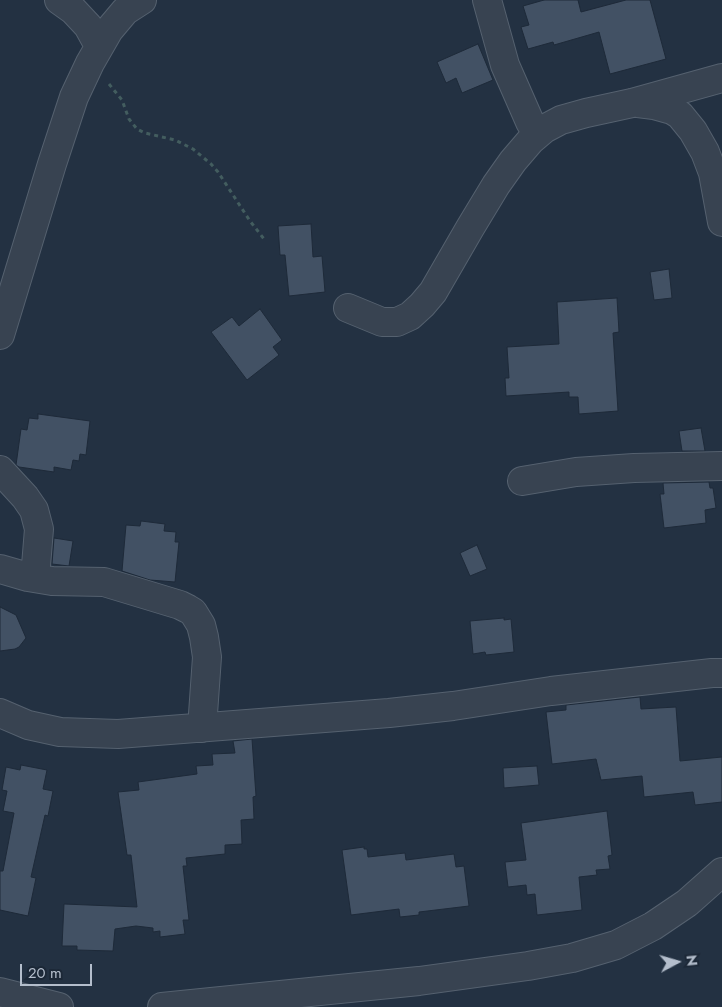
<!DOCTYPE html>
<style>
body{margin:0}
#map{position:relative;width:722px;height:1007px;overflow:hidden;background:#233142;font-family:Jost,sans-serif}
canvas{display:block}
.north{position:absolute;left:652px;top:937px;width:50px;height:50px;-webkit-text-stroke:4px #1c2837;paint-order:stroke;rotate:84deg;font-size:14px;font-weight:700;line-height:20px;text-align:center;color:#b4becc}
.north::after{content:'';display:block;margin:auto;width:18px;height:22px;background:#b4becc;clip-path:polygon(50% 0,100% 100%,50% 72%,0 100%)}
.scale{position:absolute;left:20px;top:964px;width:72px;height:22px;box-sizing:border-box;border:2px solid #b4becc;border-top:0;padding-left:6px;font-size:15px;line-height:18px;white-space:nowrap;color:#b4becc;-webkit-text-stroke:4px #1c2837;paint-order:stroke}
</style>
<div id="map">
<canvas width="722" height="1007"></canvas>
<div class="north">N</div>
<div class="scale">20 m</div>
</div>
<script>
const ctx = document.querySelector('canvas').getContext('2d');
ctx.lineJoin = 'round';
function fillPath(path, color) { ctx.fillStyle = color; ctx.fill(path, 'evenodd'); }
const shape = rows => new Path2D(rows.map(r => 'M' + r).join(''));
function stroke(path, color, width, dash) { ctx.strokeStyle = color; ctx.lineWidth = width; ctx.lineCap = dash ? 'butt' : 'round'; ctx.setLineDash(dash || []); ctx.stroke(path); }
const building = shape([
 [544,0,578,0,581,12,626,0,650,0,666,59,610,74,599,32,554,45,553,42,528,49,521,27,529,25,523,6,544,0],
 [478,44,493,80,462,93,456,78,446,83,437,62,478,44],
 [311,224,313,257,322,256,325,292,289,296,285,255,280,255,278,226,311,224],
 [669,269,672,298,654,300,650,272,669,269],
 [617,298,619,332,613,333,618,411,579,414,578,397,569,397,569,392,506,396,505,378,509,378,507,347,559,344,557,302,617,298],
 [260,309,282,340,273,347,279,355,247,380,211,332,232,317,239,326,260,309],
 [38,414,90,421,86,455,80,454,79,461,73,460,71,470,54,467,54,472,19,467,16,465,21,429,27,430,29,418,38,419,38,414],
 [701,428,705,451,682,451,679,431,701,428],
 [709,482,710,488,713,488,716,508,705,510,706,523,664,528,660,494,664,494,663,483,709,482],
 [141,521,165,524,164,531,176,532,175,542,179,542,175,582,150,580,122,571,126,525,140,526,141,521],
 [54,538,73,541,69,566,52,564,54,538],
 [477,545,487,569,470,576,460,553,477,545],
 [0,607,16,615,26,638,19,647,15,649,0,651,0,607],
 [504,618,504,620,511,619,514,652,486,655,485,652,473,654,470,621,504,618],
 [640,697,641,709,676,707,680,761,722,757,722,802,695,805,693,792,644,797,642,776,601,780,596,759,552,764,546,712,566,710,566,705,640,697],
 [252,739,256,796,253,797,254,819,241,820,242,844,225,845,225,854,186,858,187,866,183,866,189,920,183,920,185,934,160,937,160,931,153,932,153,928,136,926,115,929,113,951,77,950,77,946,62,946,64,904,137,907,131,855,127,855,118,792,139,790,138,782,197,774,196,766,213,765,212,754,235,753,233,741,252,739],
 [21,765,47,770,43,789,53,791,48,816,45,815,31,877,36,878,28,916,0,910,0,871,3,871,14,813,3,811,7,791,2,790,6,767,20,770,21,765],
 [537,766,539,785,504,788,503,768,537,766],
 [607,811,612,855,608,856,610,869,596,870,597,875,579,877,582,910,537,915,535,894,527,895,526,885,508,887,505,862,526,860,521,823,607,811],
 [364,847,364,849,367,849,368,857,405,853,406,860,454,854,456,867,464,866,469,906,419,912,419,915,400,917,399,909,351,915,342,850,364,847]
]);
const path = shape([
 [109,84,122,100,129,119,137,129,145,133,175,140,193,149,211,164,218,172,250,221,264,239]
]);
const minor = shape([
 [59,0,73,10,88,26,99,46],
 [487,0,505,65,530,122,537,134],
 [638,103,654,105,672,110,680,115,693,131,705,152,713,173,722,222],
 [348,308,382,322,397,322,410,316,422,305,433,292,470,228,496,185,513,161,531,140,544,129,561,120,586,113,632,103,722,78],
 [0,335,52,164,74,97,90,63,109,30,125,11,142,0],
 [0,470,25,497,34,510,39,529,35,578],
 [522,481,576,472,634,468,722,466],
 [0,569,28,577,52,581,104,582,180,605,188,609,193,612,201,625,204,637,207,657,202,728],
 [0,713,28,725,60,732,118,734,389,713,453,706,551,691,712,673,722,673],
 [0,992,59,1007],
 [162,1007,419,981,528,966,572,958,616,945,653,926,687,903,722,872]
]);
fillPath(building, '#425164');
stroke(building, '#1e2a39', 1);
stroke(minor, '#55616f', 30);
stroke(path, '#435d5f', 3, [4, 4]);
stroke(minor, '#384351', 28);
</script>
